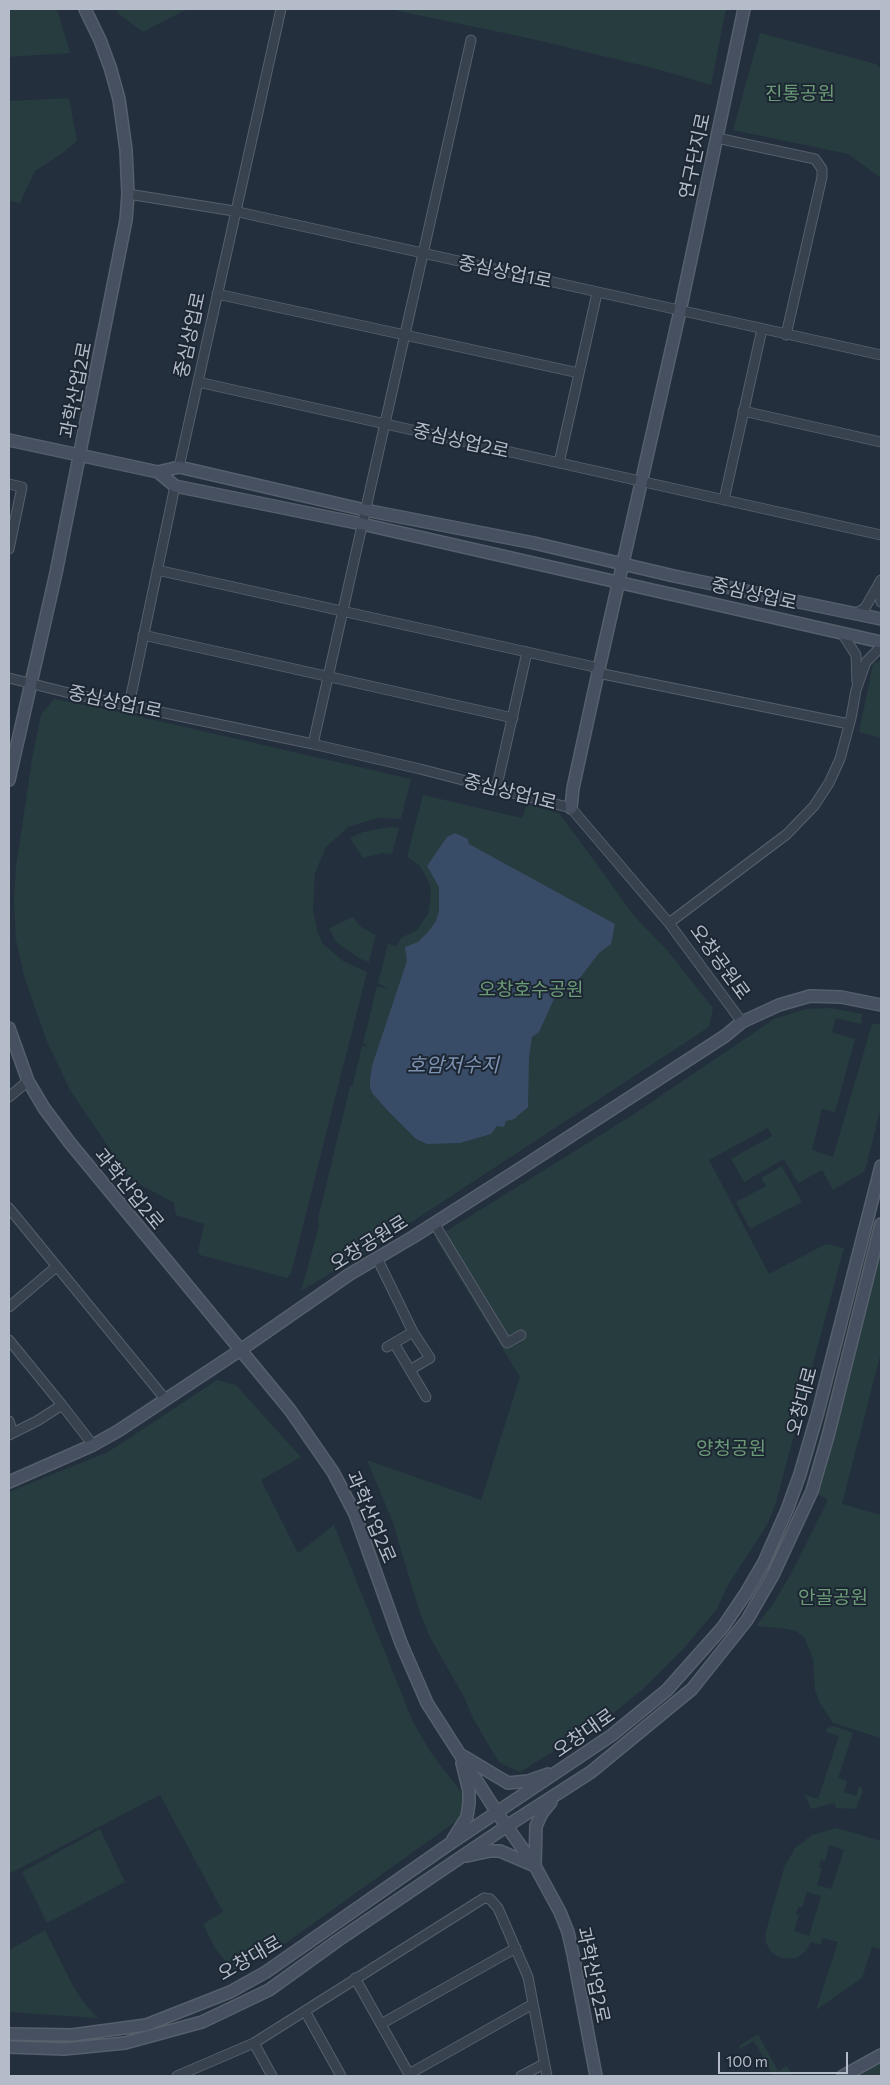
<!DOCTYPE html>
<meta charset="utf-8">
<style>
body{margin:0}
#map{position:relative;width:890px;height:2085px;overflow:hidden;background:#242f3e;font-family:Commissioner,sans-serif}
canvas{display:block}
.frame{position:absolute;inset:0;border:10px solid #b4bcc9;pointer-events:none}
.scale{position:absolute;left:718px;top:2052px;width:130px;height:22px;box-sizing:border-box;border:2px solid #b4bcc9;border-top:0;padding-left:6px;font-size:15px;line-height:18px;white-space:nowrap;color:#b4bcc9;-webkit-text-stroke:4px #1d2633;paint-order:stroke}
</style>
<div id="map">
<canvas width="890" height="2085"></canvas>
<div class="frame"></div>
<div class="scale">100 m</div>
</div>
<script>
const ctx = document.querySelector('canvas').getContext('2d');
ctx.lineJoin = 'round';
function fillPath(path, color) { ctx.fillStyle = color; ctx.fill(path, 'evenodd'); }
const shape = rows => new Path2D(rows.map(r => 'M' + r).join(''));
function stroke(path, color, width, dash) { ctx.strokeStyle = color; ctx.lineWidth = width; ctx.lineCap = dash ? 'butt' : 'round'; ctx.setLineDash(dash || []); ctx.stroke(path); }
function write(font, color, halo, rows, align = 'center') {
  ctx.font = font + ' Commissioner,"Noto Sans KR",sans-serif'; ctx.lineWidth = 4; ctx.setLineDash([]); ctx.textBaseline = 'middle'; ctx.strokeStyle = halo; ctx.fillStyle = color; for (const [text, x, y, turn = 0] of rows) {
    ctx.save(); ctx.translate(x, y); ctx.rotate((+turn || 0) * Math.PI / 180); ctx.textAlign = isNaN(turn) ? turn : align; if (halo) ctx.strokeText(text, 0, 0); ctx.fillText(text, 0, 0); ctx.restore();
  }
}
const green = shape([
 [9,9,55,9,58,12,70,53,9,57],
 [116,9,187,9,143,32,120,15],
 [389,9,726,9,711,85,657,69,528,38],
 [760,33,876,64,881,68,881,178,848,154,733,130],
 [69,98,77,141,64,152,35,171,20,203,9,201,9,101],
 [881,660,881,738,859,732,873,664],
 [54,699,128,714,411,779,401,819,377,818,348,827,326,847,315,873,313,909,317,930,322,943,343,961,367,972,291,1273,287,1278,200,1255,198,1252,204,1224,176,1215,174,1203,130,1179,70,1090,46,1039,24,976,16,940,14,902,16,867,32,759,41,715],
 [423,795,522,818,527,804,560,814,635,917,667,950,713,1008,709,1027,369,1250,301,1291,319,1226,318,1218,350,1087,353,1084,362,1046,369,1047,363,1043,377,986,388,989,378,983,388,944,396,946,401,938,417,930,428,914,430,903,431,892,429,882,419,865,407,857],
 [390,827,399,828,392,854,382,853,363,858,350,838,363,832],
 [353,917,361,927,376,935,369,962,361,959,341,946,335,940,329,928],
 [831,1008,862,1014,861,1024,836,1018,832,1032,855,1039,835,1112,822,1109,812,1150,833,1157,872,1024,881,1024,881,1107,865,1171,833,1190,822,1170,798,1183,784,1159,744,1182,731,1159,772,1136,768,1128,709,1160,769,1274,826,1244,844,1248,775,1506,767,1525,728,1585,717,1609,684,1648,642,1690,606,1719,520,1772,500,1763,492,1751,473,1718,464,1697,430,1637,419,1610,393,1523,367,1460,481,1500,520,1377,435,1238,631,1116,774,1019,806,1009],
 [782,1166,802,1202,750,1229,736,1202,766,1186,761,1178],
 [881,1226,881,1352,842,1504,881,1515,881,1738,833,1723,820,1703,815,1690,813,1659,804,1637,796,1631,787,1629,756,1626,773,1604,792,1572,828,1500,812,1491],
 [217,1380,236,1385,301,1457,261,1480,298,1553,334,1525,413,1722,432,1754,464,1796,462,1817,276,1950,233,1971,215,1948,203,1924,223,1912,160,1795,9,1874,9,1492,108,1452],
 [834,1726,853,1733,838,1778,847,1781,844,1792,856,1796,860,1785,863,1791,856,1809,836,1808,835,1803,811,1809,805,1795,818,1799,839,1736,826,1732,827,1728],
 [837,1828,881,1841,881,1949,872,1947,862,1978,816,2010,838,1942,823,1938,821,1945,811,1942,806,1951,796,1958,781,1958,771,1952,766,1943,765,1935,784,1868,795,1848,812,1835],
 [829,1845,844,1850,831,1889,817,1885,822,1869,819,1867,821,1860,825,1861],
 [807,1892,821,1896,809,1936,794,1931,799,1915,796,1914,798,1907,802,1907],
 [100,1829,125,1882,47,1923,22,1872],
 [45,1930,73,1986,85,2004,98,2018,9,2012,9,1950],
 [758,2034,778,2071,787,2066,793,2076,773,2076,754,2041,740,2049,739,2046],
 [881,2055,881,2076,843,2076]
]);
const water = shape([
 [455,833,468,839,469,844,615,924,611,944,599,953,579,979,554,999,539,1032,532,1037,529,1057,528,1107,514,1119,506,1121,504,1127,497,1126,491,1134,460,1143,427,1144,416,1139,388,1111,372,1093,370,1087,370,1080,372,1066,407,961,405,947,418,942,428,932,436,921,439,911,439,887,427,866,447,837]
]);
const street = shape([
 [717,138,815,159,822,169,822,177,786,335],
 [128,194,234,211,881,355],
 [217,294,579,373],
 [198,382,881,535],
 [743,411,881,442],
 [559,463,597,293],
 [179,467,281,9],
 [9,484,22,487,9,549],
 [724,500,762,329],
 [157,570,599,668],
 [881,583,880,596,881,602],
 [855,614,865,608,881,580],
 [842,633,856,655,857,682],
 [143,635,513,718],
 [598,673,849,724],
 [9,678,69,693,313,744,420,769,571,808,669,923,742,1022],
 [129,705,175,486],
 [313,744,471,40],
 [496,790,527,652],
 [669,923,787,834,814,806,829,783,840,759,851,718,856,690,866,662,881,647],
 [9,1097,28,1081],
 [9,1208,166,1400],
 [434,1223,507,1343,521,1335],
 [377,1258,413,1332,387,1347],
 [9,1307,56,1267],
 [9,1340,62,1405,93,1445],
 [394,1343,426,1397],
 [410,1370,430,1358,413,1332],
 [9,1421,13,1433],
 [9,1435,37,1421,62,1405],
 [355,1978,410,2076],
 [305,2011,341,2076],
 [381,2024,516,1948],
 [254,2043,272,2076],
 [409,2074,533,2004],
 [177,2076,254,2043,484,1898,490,1899,498,1908,528,1977,547,2076],
 [521,2076,544,2064]
]);
const secondary = shape([
 [9,440,158,472,179,467,365,510,534,543,674,576,881,619],
 [158,472,175,486,362,524,881,642],
 [9,780,56,573,126,220,128,194,126,150,119,99,110,67,100,40,85,9],
 [571,808,573,788,598,673,680,311,744,9],
 [9,1028,28,1081,44,1108,70,1143,290,1410,333,1472,355,1514,401,1643,427,1703,498,1814,535,1866,560,1912,568,1932,573,1954,596,2076],
 [9,1482,93,1445,118,1431,239,1351,350,1274,413,1237,515,1172,725,1036,742,1022,779,1005,810,996,841,997,881,1005],
 [463,1756,508,1783,528,1781,548,1774],
 [453,1839,467,1817,469,1803,469,1791,462,1763],
 [467,1856,490,1851,500,1851,535,1866],
 [535,1866,536,1826,542,1813,551,1802],
 [9,2034,72,2035,146,2025,230,1992,266,1972,448,1845,612,1735,667,1690,723,1627,746,1593,764,1562,787,1510,800,1474,818,1412,881,1166],
 [9,2047,64,2049,125,2043,202,2022,269,1990,337,1941,507,1826,591,1772,692,1689,747,1620,773,1575,812,1491,828,1436,881,1224],
 [843,2076,881,2055]
]);
const parkNames = [
 ["진통공원",800,94],
 ["오창호수공원",531,990],
 ["양청공원",731,1449],
 ["안골공원",833,1598]
];
const streetNames = [
 ["연구단지로",695,156,-78],
 ["중심상업1로",505,272,12],
 ["중심상업로",190,335,-78],
 ["과학산업2로",76,390,-79],
 ["중심상업2로",461,441,13],
 ["중심상업로",754,594,13],
 ["중심상업1로",115,702,12],
 ["중심상업1로",510,792,14],
 ["오창공원로",720,962,54],
 ["과학산업2로",129,1189,51],
 ["오창공원로",369,1243,-32],
 ["오창대로",802,1401,-75],
 ["과학산업2로",371,1517,67],
 ["오창대로",584,1733,-35],
 ["오창대로",250,1958,-30],
 ["과학산업2로",593,1975,78]
];
const waterNames = [
 ["호암저수지",453,1065]
];
fillPath(green, '#263c3f');
fillPath(water, '#394c67');
stroke(street, '#565f6c', 11);
stroke(secondary, '#565f6c', 14);
stroke(street, '#38414e', 9);
stroke(secondary, '#465061', 11);
write('19px', '#6b9a76', '#1d2633', parkNames);
write('19px', '#b4bcc9', '#1d2633', streetNames);
write('italic 20px', '#7c92b1', '#1d2633', waterNames);
</script>
